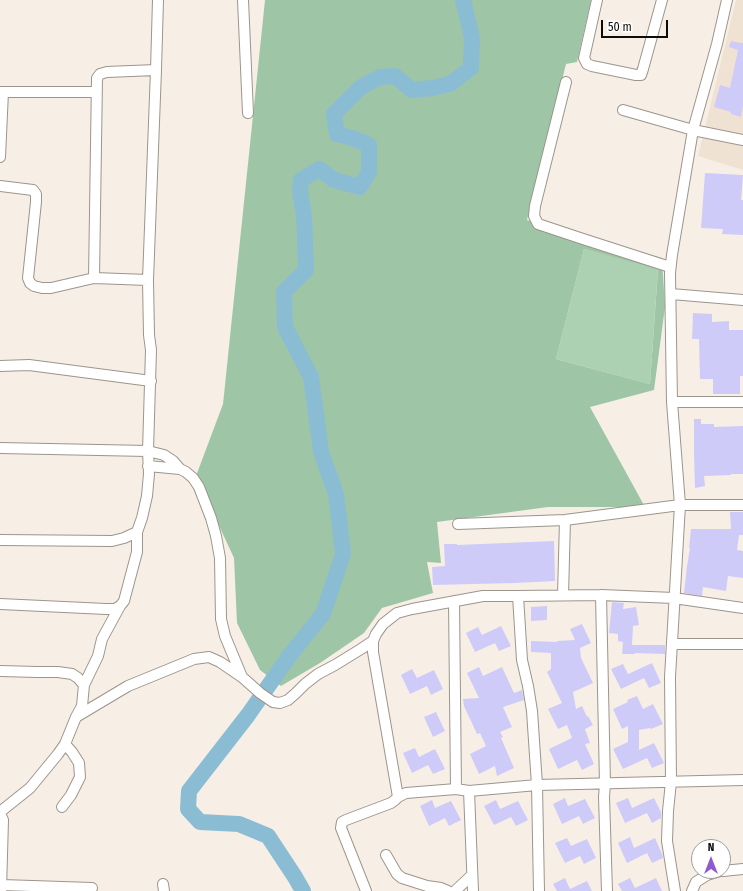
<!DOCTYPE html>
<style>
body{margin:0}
#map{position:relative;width:743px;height:891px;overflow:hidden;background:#f7efe6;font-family:"Fira Sans Condensed",sans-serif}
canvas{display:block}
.north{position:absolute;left:691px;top:839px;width:40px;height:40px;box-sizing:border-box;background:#fff;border:1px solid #9f9e9d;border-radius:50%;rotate:0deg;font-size:11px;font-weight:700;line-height:16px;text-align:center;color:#0e0c09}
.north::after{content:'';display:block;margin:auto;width:14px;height:18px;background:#8f59d1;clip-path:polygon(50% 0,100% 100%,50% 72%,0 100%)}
.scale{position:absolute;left:601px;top:20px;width:67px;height:18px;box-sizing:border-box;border:2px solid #0e0c09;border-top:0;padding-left:5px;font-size:12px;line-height:14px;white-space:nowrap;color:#0e0c09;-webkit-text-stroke:3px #fff;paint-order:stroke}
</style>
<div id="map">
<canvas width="743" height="891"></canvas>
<div class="north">N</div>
<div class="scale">50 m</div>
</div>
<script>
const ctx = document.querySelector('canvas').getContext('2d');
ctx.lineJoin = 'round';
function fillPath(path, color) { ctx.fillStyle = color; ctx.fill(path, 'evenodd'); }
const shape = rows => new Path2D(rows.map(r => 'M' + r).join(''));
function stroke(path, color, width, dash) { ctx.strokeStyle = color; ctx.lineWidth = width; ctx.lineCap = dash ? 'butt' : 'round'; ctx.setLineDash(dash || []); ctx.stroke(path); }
const built = shape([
 [736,0,743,0,743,170,698,156]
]);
const green = shape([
 [584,249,658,268,650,384,556,359]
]);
const forest = shape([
 [265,0,591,0,577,62,566,64,527,220,662,258,665,307,654,390,590,407,645,507,548,507,437,522,441,563,427,562,433,593,382,608,364,633,320,663,281,686,260,670,237,623,234,558,196,476,223,404],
 [584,249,658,269,650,384,556,359]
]);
const river = shape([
 [303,891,295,877,268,836,239,824,200,822,188,809,189,791,248,715,290,655,323,614,343,554,336,494,321,452,311,377,285,327,284,292,306,270,304,215,300,191,301,180,319,169,334,180,360,187,369,172,369,145,352,138,337,134,334,114,361,87,380,77,395,76,412,90,432,88,450,84,471,68,472,38,463,0]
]);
const building = shape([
 [731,41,740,43,743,43,743,106,741,117,731,114,731,112,714,107,720,85,730,88,738,50,729,47],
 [705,173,743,175,741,200,743,200,743,235,722,234,723,229,701,228],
 [693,313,712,314,712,322,729,321,729,330,743,330,743,376,740,376,740,394,713,394,713,379,700,379,699,339,692,339],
 [694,419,701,419,701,424,714,424,714,427,743,426,743,474,731,474,731,475,704,476,705,486,695,488,694,454],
 [730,512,743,512,743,535,739,535,737,550,743,551,743,578,728,576,726,591,703,587,702,596,684,593,687,566,690,548,689,548,691,529,731,529],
 [554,541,555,581,514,583,433,585,432,567,445,566,444,544,457,544,457,545],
 [612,602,624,603,623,609,636,607,639,625,633,626,632,645,665,645,665,654,635,653,635,654,622,654,623,642,618,641,618,634,609,633],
 [547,606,547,620,531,621,531,607],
 [582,624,591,643,580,648,581,658,593,683,573,692,576,709,582,706,587,717,588,716,593,725,585,729,590,743,585,744,594,764,582,770,577,760,558,769,549,749,572,738,567,725,558,729,548,709,562,703,547,672,551,669,551,653,531,652,531,641,557,642,557,641,575,640,570,629],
 [501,626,511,646,499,651,495,643,475,652,466,633,478,627,482,635],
 [652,663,661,683,649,688,644,678,621,689,611,669,623,664,628,674],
 [479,667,483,676,502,667,514,693,522,690,524,700,503,707,512,727,500,732,503,737,501,738,514,768,497,776,495,766,479,774,470,754,486,746,480,733,477,734,464,706,463,699,479,698,467,673],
 [412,669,417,678,434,670,443,689,431,695,427,686,410,694,401,675],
 [637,696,643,709,653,704,663,724,651,729,650,728,639,730,639,750,654,743,664,763,652,768,647,758,623,769,613,749,628,742,628,726,622,729,613,709,628,702,627,700],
 [436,712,445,731,433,737,424,717],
 [415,748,419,757,435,749,445,769,433,774,428,765,412,773,403,753],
 [565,798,568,806,585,799,595,818,583,824,579,816,562,824,553,804],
 [628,798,632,808,654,798,661,812,661,818,652,823,647,813,625,823,616,803],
 [432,800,435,808,451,801,461,820,449,826,445,818,429,826,420,806],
 [496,800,500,809,518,801,528,820,516,826,511,817,494,825,484,806],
 [630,837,634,848,655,838,662,854,663,858,652,863,647,853,627,863,618,843],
 [567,838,571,846,587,839,596,858,584,864,580,856,565,863,555,843],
 [565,878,570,889,587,881,592,891,557,891,553,884],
 [630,878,635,888,656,878,662,891,622,891,618,884]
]);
const minor = shape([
 [243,0,248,113],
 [597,0,584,58,587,64,592,66,636,75,641,75,643,69,662,0],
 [566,82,535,206,534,216,538,224,580,238,670,267],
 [0,92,96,92],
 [623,110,693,130,743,140],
 [0,157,3,92],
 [0,186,33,190,36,194,36,202,28,278,30,283,34,286,42,288,51,288,94,278,148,280,156,70,158,0],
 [94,278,97,78,100,74,107,72,156,70],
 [671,294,743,300],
 [0,366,29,365,151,381],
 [672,402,743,402],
 [0,448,148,451,164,455,173,461,180,469],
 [148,466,180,469,186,472,193,478,199,487,211,518,216,536,220,558,221,619,225,636,242,677],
 [458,524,565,520,680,505,743,505],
 [0,540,112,541,124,538,137,532],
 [563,595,565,520],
 [601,595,605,784,604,797,607,891],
 [518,596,522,660,528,686,532,711,537,785,539,891],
 [454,601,456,789],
 [0,604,106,609,115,609,120,606],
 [672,644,743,644],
 [0,671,37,672,58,672,72,674,78,678,84,685],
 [76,717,128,686,194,659,209,657,220,662,242,677,260,693,273,702,280,703,288,700,296,693,305,684,318,674,335,665,361,649,373,641],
 [469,791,473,891],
 [398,797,373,652,373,641,376,634,383,624,397,613,412,609,483,596,518,596,601,595,674,598,743,608],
 [62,807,71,795,80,777,79,763,72,752,65,744],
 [0,812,30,788,58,754,65,744,76,717,82,706,84,685,98,656,102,639,120,606,124,601,137,552,137,532,142,518,147,496,149,474,148,451,151,350,149,335,148,280],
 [0,813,3,820,1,890],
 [386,855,397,874,402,878,427,886,441,888,448,891],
 [723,871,743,869],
 [163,884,164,891],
 [2,885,92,888],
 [366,891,341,828,342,822,346,820,391,803,395,800,398,797,406,793,456,789,469,791,537,785,743,780],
 [455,891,472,875],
 [675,891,667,841,668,811,671,782,670,677,680,505,672,402,670,273,672,255,693,130,717,44,727,0],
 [692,891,696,882,707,875,720,871]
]);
fillPath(built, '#efe2d3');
fillPath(green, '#abd0b2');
fillPath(forest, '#9ec6a6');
stroke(river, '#8abdd3', 16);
fillPath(building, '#cecbf8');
stroke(minor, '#9c958d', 12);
stroke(minor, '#fff', 10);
</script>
